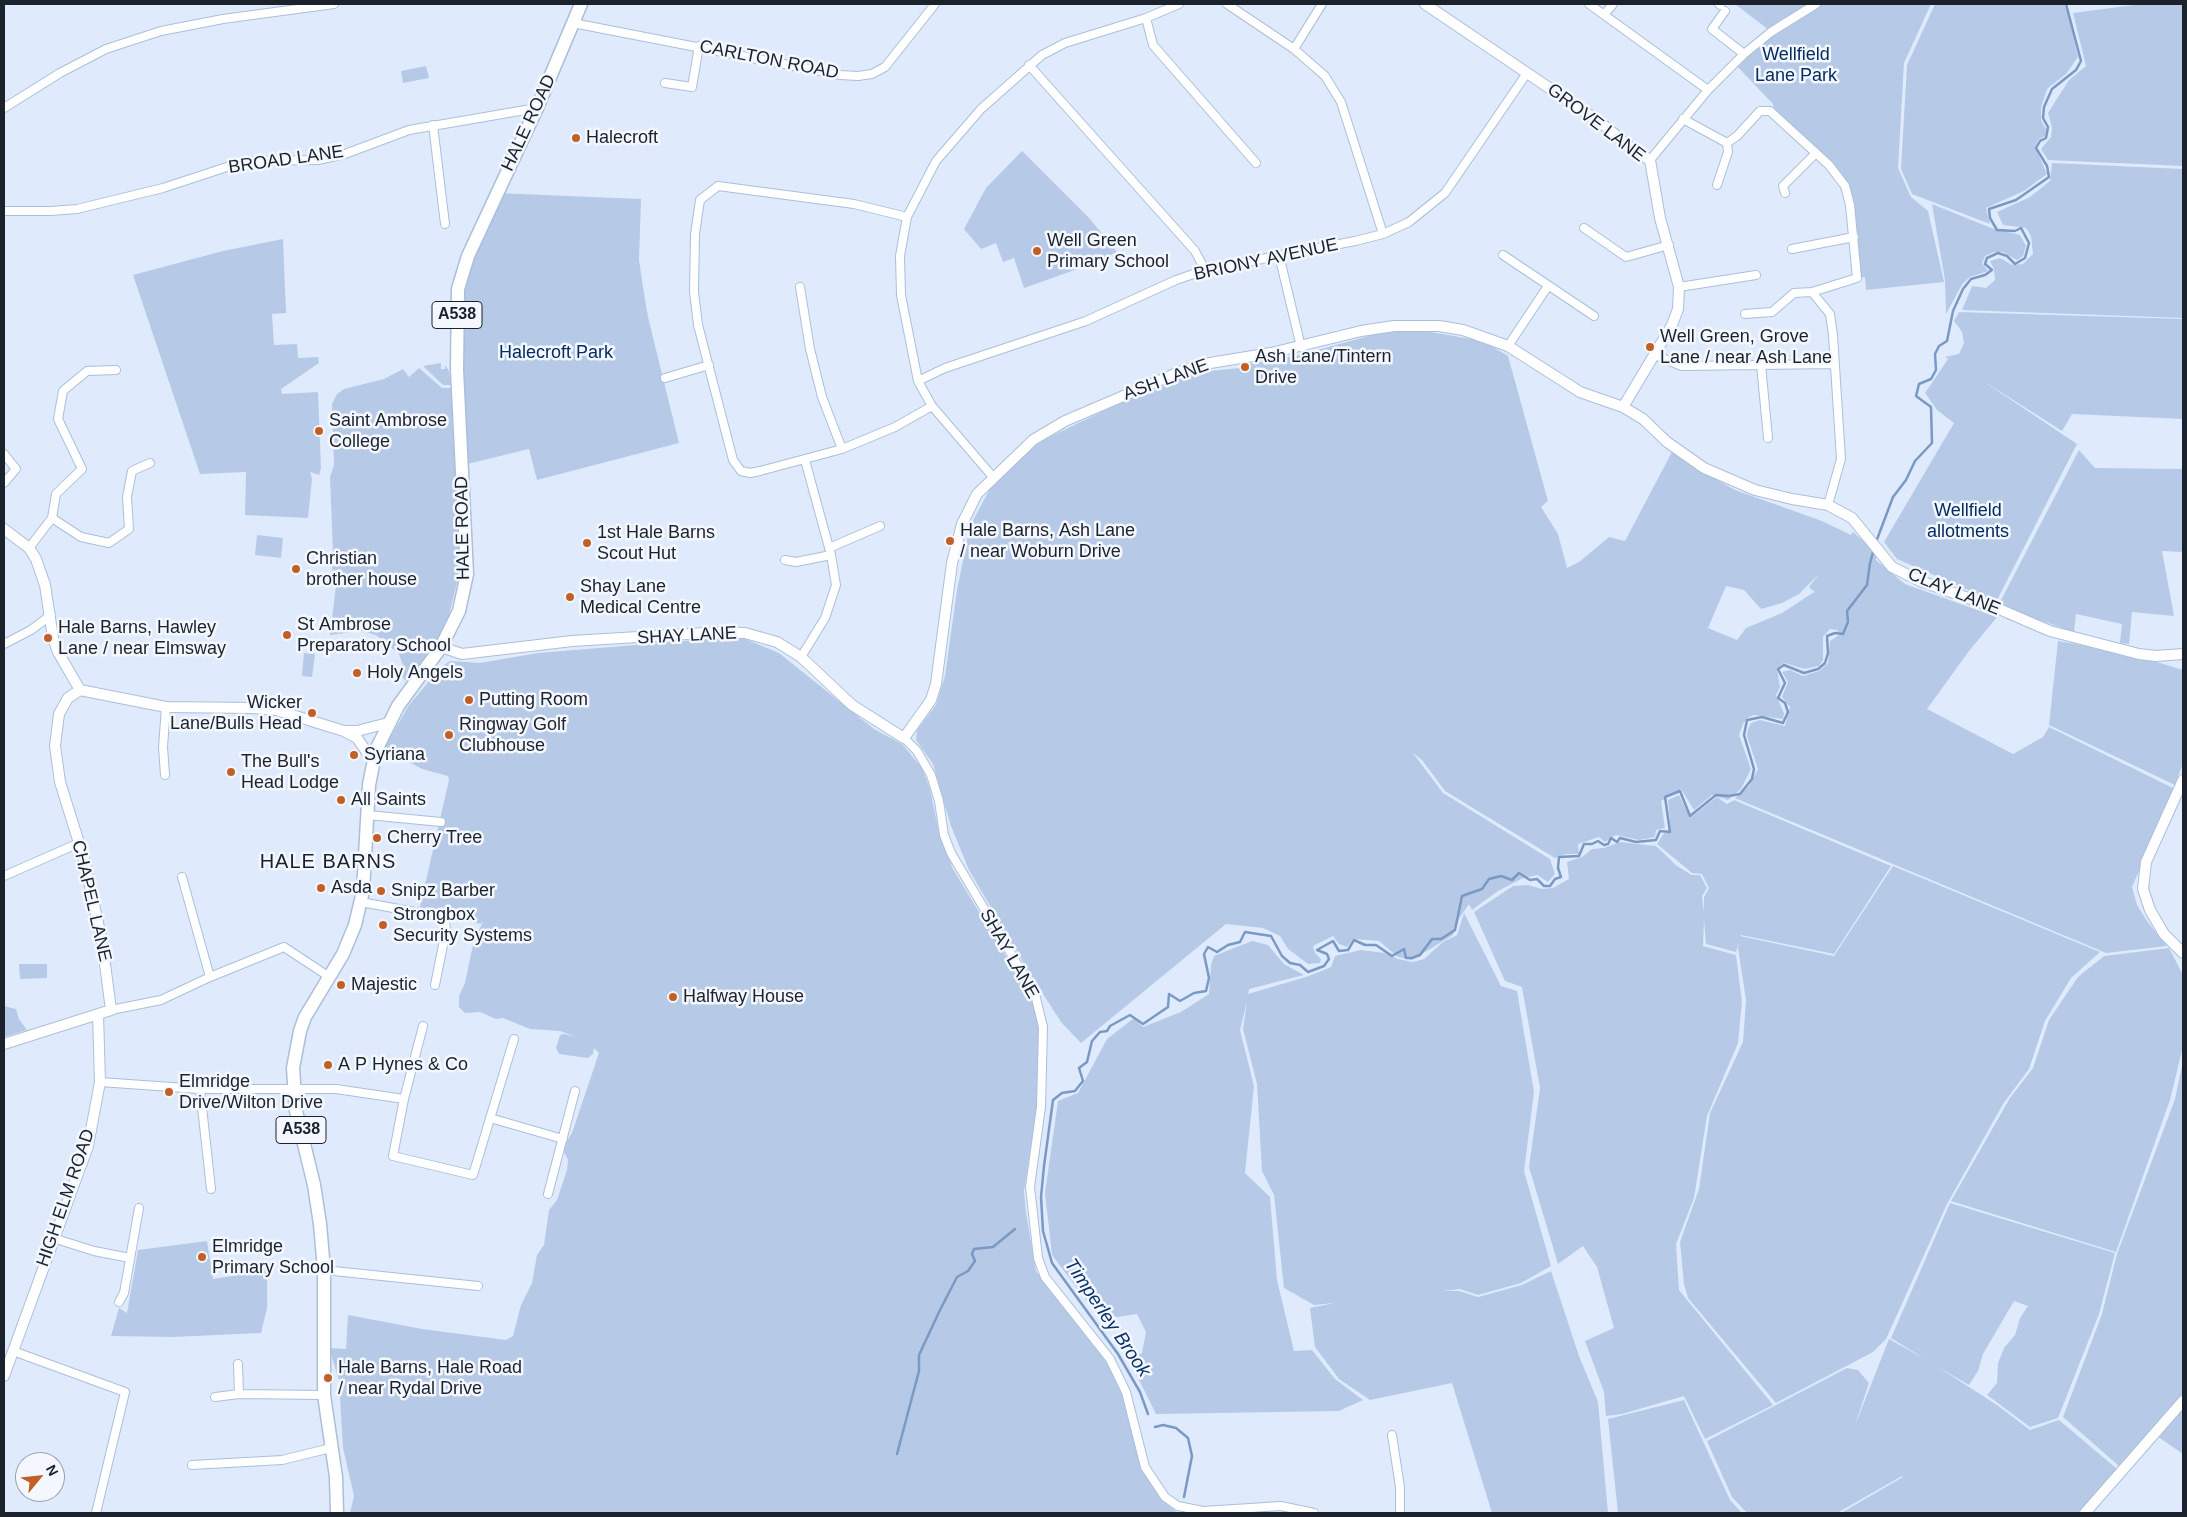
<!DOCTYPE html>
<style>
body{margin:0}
#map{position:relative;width:2187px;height:1517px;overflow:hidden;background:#dfebfc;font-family:Arial,sans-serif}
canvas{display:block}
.frame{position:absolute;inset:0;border:5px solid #1b222c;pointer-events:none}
.north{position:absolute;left:15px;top:1452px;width:50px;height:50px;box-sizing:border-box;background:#f4f8fe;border:1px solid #9da2aa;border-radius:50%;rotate:62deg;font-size:14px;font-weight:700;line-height:20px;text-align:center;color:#1b222c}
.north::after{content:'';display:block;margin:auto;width:18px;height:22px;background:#c25f26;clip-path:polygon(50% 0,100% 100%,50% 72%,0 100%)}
</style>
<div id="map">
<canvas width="2187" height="1517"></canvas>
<div class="frame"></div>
<div class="north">N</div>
</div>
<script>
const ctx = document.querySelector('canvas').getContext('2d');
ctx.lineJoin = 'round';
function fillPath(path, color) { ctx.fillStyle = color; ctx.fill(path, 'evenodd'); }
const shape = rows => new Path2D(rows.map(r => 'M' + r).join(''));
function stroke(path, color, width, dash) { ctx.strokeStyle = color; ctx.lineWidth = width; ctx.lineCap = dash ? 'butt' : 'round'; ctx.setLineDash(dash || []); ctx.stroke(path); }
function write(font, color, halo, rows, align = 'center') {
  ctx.font = font + ' Arial,sans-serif'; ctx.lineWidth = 5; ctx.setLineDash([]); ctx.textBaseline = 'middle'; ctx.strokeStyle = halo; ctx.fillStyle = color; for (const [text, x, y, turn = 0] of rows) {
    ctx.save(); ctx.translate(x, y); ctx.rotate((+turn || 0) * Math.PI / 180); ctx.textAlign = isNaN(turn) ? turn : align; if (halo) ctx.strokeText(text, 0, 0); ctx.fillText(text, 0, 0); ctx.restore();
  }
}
const green = shape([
 [1735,4,1811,4,1769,30],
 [1816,4,1931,4,1904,63,1898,168,1911,197,1928,211,1944,282,1866,290,1865,277,1857,278,1845,186,1774,111,1773,104,1735,64,1744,54],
 [1935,4,2064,4,2068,13,2078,57,2066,74,2047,89,2041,107,2041,120,2046,129,2045,136,2038,140,2035,147,2047,174,2024,191,1986,208,1990,224,1912,194,1901,169,1907,65],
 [2142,4,2183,4,2183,166,2048,160,2041,149,2051,137,2052,128,2048,113,2069,80,2086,66,2073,13],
 [426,66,429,78,403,83,401,71],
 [1022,151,1090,219,1117,252,1086,266,1024,288,1014,258,1003,262,996,243,981,249,964,229,986,188],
 [2052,163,2183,169,2183,318,1962,310,1972,286,1986,288,1995,280,1994,269,1990,261,2000,258,2012,265,2023,264,2033,254,2031,236,2026,228,2003,225,1997,212,2030,197,2050,181],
 [496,193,641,199,639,260,643,287,648,317,679,443,537,480,529,449,463,465,458,289],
 [1932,204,1991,228,2020,235,2026,246,2023,256,2017,260,2003,252,1994,252,1985,256,1982,263,1988,271,1970,277,1963,283,1946,314,1945,280],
 [283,239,286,313,272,314,274,345,297,344,298,358,318,357,319,363,281,389,282,394,318,392,321,468,319,475,310,472,312,479,308,518,245,515,246,472,200,474,133,275,223,251],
 [1959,312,2183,319,2183,419,2072,414,2062,431,1980,379,2077,444,1996,602,1897,559,1884,542,1954,423,1937,410,1925,393,1948,359,1945,357,1959,354,1964,343,1962,332,1954,321],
 [1419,330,1477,340,1488,344,1508,356,1548,501,1541,507,1558,534,1567,568,1579,562,1609,537,1625,541,1673,450,1687,463,1735,490,1822,521,1851,535,1853,532,1866,543,1876,556,1876,560,1905,584,1997,617,1969,651,1927,709,2013,754,2043,737,2049,727,2175,789,2132,887,2137,905,2147,921,2167,946,2106,953,1735,798,1749,786,1758,769,1747,736,1748,729,1751,723,1760,720,1785,726,1790,707,1782,697,1788,682,1782,672,1790,670,1803,676,1819,671,1828,663,1830,641,1839,635,1837,630,1830,629,1823,637,1823,660,1819,666,1805,669,1784,663,1777,668,1780,687,1776,695,1784,713,1783,719,1754,715,1747,718,1743,724,1739,735,1751,769,1741,789,1728,800,1712,795,1694,810,1681,789,1661,801,1665,828,1656,830,1655,837,1639,840,1616,835,1605,842,1599,837,1578,844,1579,854,1566,854,1555,858,1445,791,1422,760,1413,753,1443,793,1550,859,1555,874,1548,882,1537,875,1521,879,1498,891,1472,910,1469,904,1460,917,1453,935,1412,960,1398,957,1379,941,1353,939,1347,947,1339,944,1333,936,1313,946,1315,953,1321,959,1320,963,1308,964,1288,949,1280,936,1263,928,1226,924,1081,1043,1061,1022,1027,969,969,870,951,826,933,764,916,740,917,730,936,705,945,676,957,590,970,526,992,485,1028,452,1041,441,1118,404,1134,397,1141,397,1190,373,1240,368,1242,365,1299,355,1383,332],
 [1819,574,1809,587,1817,594,1814,592,1782,613,1746,628,1737,640,1708,628,1726,586,1744,590,1761,609,1782,603,1799,594],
 [441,363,441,369,445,369,445,365,449,371,451,385,443,385,423,366],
 [419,368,442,388,451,388,460,553,458,579,447,623,439,640,411,679,406,681,402,677,404,668,399,654,376,635,361,631,330,635,336,586,331,585,333,553,330,477,334,465,332,404,337,394,344,389,384,379,403,369,409,377],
 [2079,450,2095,468,2183,469,2183,552,2162,551,2174,616,2132,612,2129,644,2120,643,2122,624,2076,614,2074,632,1998,606],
 [257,535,283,538,281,558,255,555],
 [708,639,745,639,779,653,874,729,902,744,922,768,930,789,939,833,953,869,1030,996,1037,1016,1040,1044,1038,1099,1024,1191,1026,1213,1036,1271,1105,1360,1121,1391,1145,1475,1162,1500,1178,1513,350,1513,354,1496,343,1448,339,1380,329,1348,346,1349,348,1315,422,1329,506,1340,513,1336,521,1305,532,1283,537,1255,544,1245,549,1210,557,1200,567,1170,568,1160,564,1152,565,1144,572,1133,599,1053,594,1048,593,1054,588,1058,559,1054,556,1048,560,1035,564,1034,576,1037,560,1031,530,1029,503,1018,496,1019,480,1012,465,1013,459,1007,459,996,465,983,474,940,483,922,481,922,482,924,419,911,449,780,448,776,422,769,384,748,409,705,440,668,450,661,480,663,538,653],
 [2058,641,2127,653,2183,670,2183,763,2175,785,2049,725],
 [304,653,315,654,312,677,302,676],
 [1679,795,1690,818,1717,797,1727,804,1734,800,1891,866,1834,954,1741,935,1740,936,1834,956,1893,866,2100,952,2071,978,2045,1021,2029,1069,2003,1104,1947,1204,1886,1339,1873,1352,1776,1403,1688,1298,1684,1284,1680,1242,1699,1189,1710,1113,1743,1042,1746,1000,1738,948,1739,942,1736,952,1706,944,1704,919,1703,946,1736,955,1742,1002,1738,1043,1707,1116,1694,1198,1676,1244,1679,1290,1773,1405,1705,1439,1684,1396,1622,1414,1606,1416,1604,1392,1585,1341,1614,1328,1597,1267,1583,1246,1558,1264,1529,1167,1540,1088,1522,987,1505,981,1474,912,1513,886,1528,885,1542,889,1553,888,1569,879,1567,862,1582,857,1592,849,1604,848,1620,842,1656,846,1677,866,1692,875,1700,875,1707,888,1702,896,1704,912,1704,897,1709,888,1702,874,1692,873,1657,844,1664,833,1671,833,1668,800],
 [1464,913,1501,986,1517,991,1534,1092,1524,1171,1551,1266,1521,1283,1478,1295,1460,1289,1443,1291,1459,1291,1478,1297,1522,1285,1551,1271,1579,1356,1598,1402,1608,1513,1492,1513,1452,1383,1370,1400,1339,1379,1315,1347,1310,1308,1334,1303,1314,1305,1284,1288,1274,1195,1262,1171,1257,1084,1243,1029,1247,1001,1240,1030,1254,1086,1245,1173,1270,1197,1277,1280,1294,1351,1312,1350,1335,1379,1363,1400,1339,1411,1156,1414,1129,1360,1142,1353,1146,1332,1137,1314,1117,1317,1095,1312,1052,1255,1045,1193,1058,1101,1078,1093,1107,1039,1134,1018,1143,1027,1181,1012,1209,994,1211,965,1214,956,1252,941,1268,945,1284,964,1304,975,1249,989,1248,994,1309,976,1331,967,1335,956,1361,950,1385,953,1398,959,1413,962,1424,959,1443,942,1457,935],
 [2169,948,2183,975,2183,1046,2170,1100,2116,1252,1951,1201,2010,1098,2033,1068,2049,1020,2078,977,2104,956],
 [19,964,47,964,47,978,20,979],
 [4,1006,16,1009,19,1019,27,1030,4,1037],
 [2183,1061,2183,1393,2119,1466,2063,1417,2102,1314,2117,1254,2175,1099],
 [1950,1203,2115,1253,2099,1314,2058,1418,2030,1427,1987,1395,1997,1383,1998,1363,2004,1348,2015,1335,2020,1318,2028,1306,2014,1301,1983,1354,1978,1371,1969,1385,1938,1367,1997,1405,2030,1430,2059,1420,2117,1469,2080,1513,1841,1513,1903,1477,1902,1476,1837,1513,1747,1513,1732,1497,1707,1441,1847,1368,1858,1370,1869,1383,1854,1428,1889,1339,1925,1359,1891,1338],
 [207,1241,213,1279,238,1275,237,1268,267,1264,267,1308,261,1333,172,1337,111,1336,119,1308,127,1313,138,1250],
 [1684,1400,1730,1500,1742,1513,1618,1513,1608,1419],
 [2183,1408,2183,1454,2157,1436]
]);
const stream = shape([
 [1876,542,1893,497,1906,480,1915,461,1932,443,1931,407,1916,396,1919,384,1931,379,1936,370,1935,354,1939,346,1947,341,1953,311,1963,289,1971,279,1985,275,1992,270,1985,264,1987,258,1998,253,2007,256,2015,264,2025,258,2029,243,2021,228,2015,231,1997,230,1990,218,1989,209,2016,200,2049,177,2047,166,2036,148,2040,141,2046,138,2048,127,2043,118,2044,107,2052,89,2076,70,2081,61,2066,4],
 [1148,1414,1140,1392,1118,1354,1052,1263,1043,1231,1041,1197,1044,1166,1053,1100,1062,1093,1075,1091,1083,1081,1079,1068,1087,1062,1092,1041,1100,1032,1107,1031,1110,1026,1130,1015,1143,1024,1168,1007,1169,994,1180,1001,1194,993,1206,991,1209,978,1204,954,1208,947,1217,952,1228,945,1240,942,1245,932,1271,936,1282,956,1290,963,1300,965,1308,972,1324,966,1329,959,1327,954,1317,950,1333,941,1339,951,1348,950,1354,940,1365,945,1376,945,1392,956,1404,949,1406,958,1412,958,1420,955,1432,939,1441,939,1455,930,1462,896,1482,889,1489,879,1501,876,1512,880,1519,873,1530,880,1537,879,1544,886,1550,886,1555,879,1561,877,1558,868,1559,857,1579,856,1584,844,1592,844,1598,841,1604,845,1608,844,1611,838,1617,842,1620,838,1636,842,1656,840,1660,831,1670,832,1665,797,1680,791,1690,816,1716,795,1729,796,1740,794,1752,779,1754,769,1744,735,1747,720,1762,717,1783,723,1788,712,1785,703,1778,698,1785,683,1778,669,1784,665,1804,673,1818,669,1825,663,1828,653,1827,636,1835,633,1843,634,1848,622,1847,611,1867,585,1870,563,1874,549],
 [1155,1427,1163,1425,1176,1428,1188,1438,1192,1456,1184,1497],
 [897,1454,919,1371,919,1355,940,1310,957,1277,968,1271,975,1261,972,1254,974,1249,993,1247,1015,1229]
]);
const minor = shape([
 [1227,4,1294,49,1325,76,1341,102,1383,234],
 [1589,4,1708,90],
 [1719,4,1720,5],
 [1725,11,1712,29,1744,54],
 [1604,15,1613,4],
 [1146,18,1153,45,1256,163],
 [573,23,840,75,858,76,872,74,885,67,935,4],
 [1294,49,1322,4],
 [1029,65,1195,251,1205,270],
 [665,83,692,87,699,46],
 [4,108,60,73,106,49,161,31,223,19,334,4],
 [1683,119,1727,143,1737,136,1760,111,1770,111,1829,165,1845,186,1850,205,1857,278,1812,292,1794,293,1772,312,1745,314],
 [433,125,445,224],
 [1650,160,1708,90,1744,54,1771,32,1816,4],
 [1717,185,1728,152,1727,143],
 [1785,193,1783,186,1816,153],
 [4,211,51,211,77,209,163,188,233,165,256,161,318,160,345,154,409,130,537,108],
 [907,217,854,204,718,186,700,200,695,234,694,292,698,325,733,460,741,471,750,473,760,471,842,449,895,427,932,406],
 [1584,228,1626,257,1669,245],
 [1792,249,1854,237],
 [1279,255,1301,347],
 [1503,255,1594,316],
 [800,287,810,349,822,397,842,449],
 [1679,287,1756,275],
 [1812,292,1830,314,1833,335,1841,459,1828,505],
 [1508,346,1548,286],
 [1655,355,1682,366,1835,364],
 [1761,365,1768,438],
 [665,378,709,365],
 [918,381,945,368,1086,321,1176,280,1205,270,1355,241,1383,234,1409,222,1445,193,1527,73],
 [4,454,16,469,4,483],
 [993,477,932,406,918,381,901,295,900,256,907,217,936,161,981,109,1042,55,1065,43,1146,18,1179,4],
 [52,518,56,494,82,469,58,419,63,391,87,371,116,370],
 [29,548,52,518,81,537,109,543,129,529,127,497,132,471,150,463],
 [829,548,880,526],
 [785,560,796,562,831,555],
 [4,644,31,630,51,615],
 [801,657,825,618,836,585,831,555,805,460],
 [904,738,917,751,931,775,939,801,944,835,951,853,1035,994,1043,1027,1041,1107,1030,1187,1038,1258,1045,1277,1110,1359,1126,1392,1145,1467,1165,1497,1178,1506,1203,1511,1281,1506,1314,1513],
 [165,775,163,747,166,707],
 [368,815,441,822],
 [4,876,79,843],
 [182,877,210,977],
 [361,902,431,915,445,921,446,930,435,985],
 [111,1010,161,1000,210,977,284,947,328,976],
 [423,1026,404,1099,393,1156,473,1175,514,1039],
 [100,1082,200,1089,336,1089,404,1099],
 [200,1089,211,1189],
 [490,1118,563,1139],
 [548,1194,575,1091],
 [53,1238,94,1251,130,1258],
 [324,1270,478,1286],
 [119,1302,124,1293,139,1208],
 [13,1351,125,1392,96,1513],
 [238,1364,239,1394],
 [215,1397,239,1394,324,1395],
 [1392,1435,1400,1487,1400,1513],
 [192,1465,282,1460,331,1448]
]);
const tertiary = shape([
 [1425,4,1601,123,1635,151,1650,160,1660,218,1679,287,1678,309,1672,325,1623,407],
 [4,529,29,548,36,559,45,585,53,638,58,652,80,690],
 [441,647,462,654,572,641,721,632,745,633,777,642,801,657,852,705,904,738,931,700,936,684,952,563,962,524,977,494,1033,440,1065,421,1184,370,1204,364,1271,353,1361,331,1394,326,1439,326,1463,330,1508,346,1580,392,1623,407,1643,419,1667,442,1704,468,1755,490,1792,499,1828,505,1852,518,1892,567,1920,581,1999,609,2050,631,2139,654,2156,656,2183,654],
 [80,690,166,707,253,708,276,710,344,731,357,738,373,761],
 [345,731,357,731,388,723],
 [2183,780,2146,862,2143,889,2150,910,2164,934,2183,953],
 [4,1044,111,1010,102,941,84,859,60,782,55,746,59,714,68,698,80,690],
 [4,1376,88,1146,100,1082,98,1014],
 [2085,1513,2183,1401]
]);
const primary = shape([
 [337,1513,336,1477,324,1395,324,1270,320,1224,314,1185,296,1111,293,1068,300,1031,305,1017,343,954,355,925,363,891,369,785,376,750,398,706,441,647,459,611,467,574,457,370,458,289,468,256,537,108,581,4]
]);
const markers = [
 [576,138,5,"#c25f26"],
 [1037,251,5,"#c25f26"],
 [1650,347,5,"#c25f26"],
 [1245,367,5,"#c25f26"],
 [319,431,5,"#c25f26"],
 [950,541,5,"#c25f26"],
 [587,543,5,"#c25f26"],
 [296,569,5,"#c25f26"],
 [570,597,5,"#c25f26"],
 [287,635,5,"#c25f26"],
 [48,638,5,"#c25f26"],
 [357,673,5,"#c25f26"],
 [469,700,5,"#c25f26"],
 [312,713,5,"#c25f26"],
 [449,735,5,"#c25f26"],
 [354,755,5,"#c25f26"],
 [231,772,5,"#c25f26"],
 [341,800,5,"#c25f26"],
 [377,838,5,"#c25f26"],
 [321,888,5,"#c25f26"],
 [381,891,5,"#c25f26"],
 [383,925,5,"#c25f26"],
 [341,985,5,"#c25f26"],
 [673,997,5,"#c25f26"],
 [328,1065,5,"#c25f26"],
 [169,1092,5,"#c25f26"],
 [202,1257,5,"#c25f26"],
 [328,1378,5,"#c25f26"]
];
const shields = [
 [457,315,50],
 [301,1130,50]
];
const shieldNames = [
 ["A538",457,315],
 ["A538",301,1130]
];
const parkNames = [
 ["Wellfield",1796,55],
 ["Lane Park",1796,76],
 ["Halecroft Park",556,353],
 ["Wellfield",1968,511],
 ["allotments",1968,532]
];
const streetNames = [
 ["CARLTON ROAD",769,60,11],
 ["HALE ROAD",529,123,-65],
 ["GROVE LANE",1596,123,37],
 ["BROAD LANE",286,160,-8],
 ["BRIONY AVENUE",1266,260,-12],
 ["ASH LANE",1166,380,-20],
 ["HALE ROAD",463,528,-91],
 ["CLAY LANE",1954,592,22],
 ["SHAY LANE",687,636,-3],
 ["CHAPEL LANE",91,901,77],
 ["SHAY LANE",1009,954,60],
 ["HIGH ELM ROAD",66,1198,-71]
];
const poiNames = [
 ["Halecroft",586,138],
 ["Well Green",1047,241],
 ["Primary School",1047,262],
 ["Well Green, Grove",1660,337],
 ["Lane / near Ash Lane",1660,358],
 ["Ash Lane/Tintern",1255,357],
 ["Drive",1255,378],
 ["Saint Ambrose",329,421],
 ["College",329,442],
 ["Hale Barns, Ash Lane",960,531],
 ["/ near Woburn Drive",960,552],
 ["1st Hale Barns",597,533],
 ["Scout Hut",597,554],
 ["Christian",306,559],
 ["brother house",306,580],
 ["Shay Lane",580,587],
 ["Medical Centre",580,608],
 ["St Ambrose",297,625],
 ["Preparatory School",297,646],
 ["Hale Barns, Hawley",58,628],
 ["Lane / near Elmsway",58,649],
 ["Holy Angels",367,673],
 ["Putting Room",479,700],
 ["Wicker",302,703,"right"],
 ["Lane/Bulls Head",302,724,"right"],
 ["Ringway Golf",459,725],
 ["Clubhouse",459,746],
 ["Syriana",364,755],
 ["The Bull's",241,762],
 ["Head Lodge",241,783],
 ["All Saints",351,800],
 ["Cherry Tree",387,838],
 ["Asda",331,888],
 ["Snipz Barber",391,891],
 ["Strongbox",393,915],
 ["Security Systems",393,936],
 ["Majestic",351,985],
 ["Halfway House",683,997],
 ["A P Hynes & Co",338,1065],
 ["Elmridge",179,1082],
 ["Drive/Wilton Drive",179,1103],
 ["Elmridge",212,1247],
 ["Primary School",212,1268],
 ["Hale Barns, Hale Road",338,1368],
 ["/ near Rydal Drive",338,1389]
];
const waterNames = [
 ["Timperley Brook",1107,1318,56]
];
const quarterNames = [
 ["HALE BARNS",328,862]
];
fillPath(green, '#b6cae7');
stroke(stream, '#7a99c4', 2.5);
stroke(minor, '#abbfda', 10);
stroke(tertiary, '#abbfda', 12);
stroke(primary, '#abbfda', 15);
stroke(minor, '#fff', 8);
stroke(tertiary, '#fff', 10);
stroke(primary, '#fff', 12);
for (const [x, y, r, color] of markers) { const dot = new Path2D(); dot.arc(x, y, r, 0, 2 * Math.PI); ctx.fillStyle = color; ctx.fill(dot); stroke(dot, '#f4f8fe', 2); }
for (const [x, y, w] of shields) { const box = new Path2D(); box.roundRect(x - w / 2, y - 13.5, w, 27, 4); ctx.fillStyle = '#f4f8fe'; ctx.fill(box); stroke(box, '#1b222c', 1); }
write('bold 16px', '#1b222c', null, shieldNames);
write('18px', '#032d61', '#f4f8fe', parkNames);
write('18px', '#1b222c', '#f4f8fe', streetNames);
write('18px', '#1b222c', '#f4f8fe', poiNames, 'left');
write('italic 19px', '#0a3468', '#f4f8fe', waterNames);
ctx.letterSpacing = '1px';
write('20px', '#1b222c', '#f4f8fe', quarterNames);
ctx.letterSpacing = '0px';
</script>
